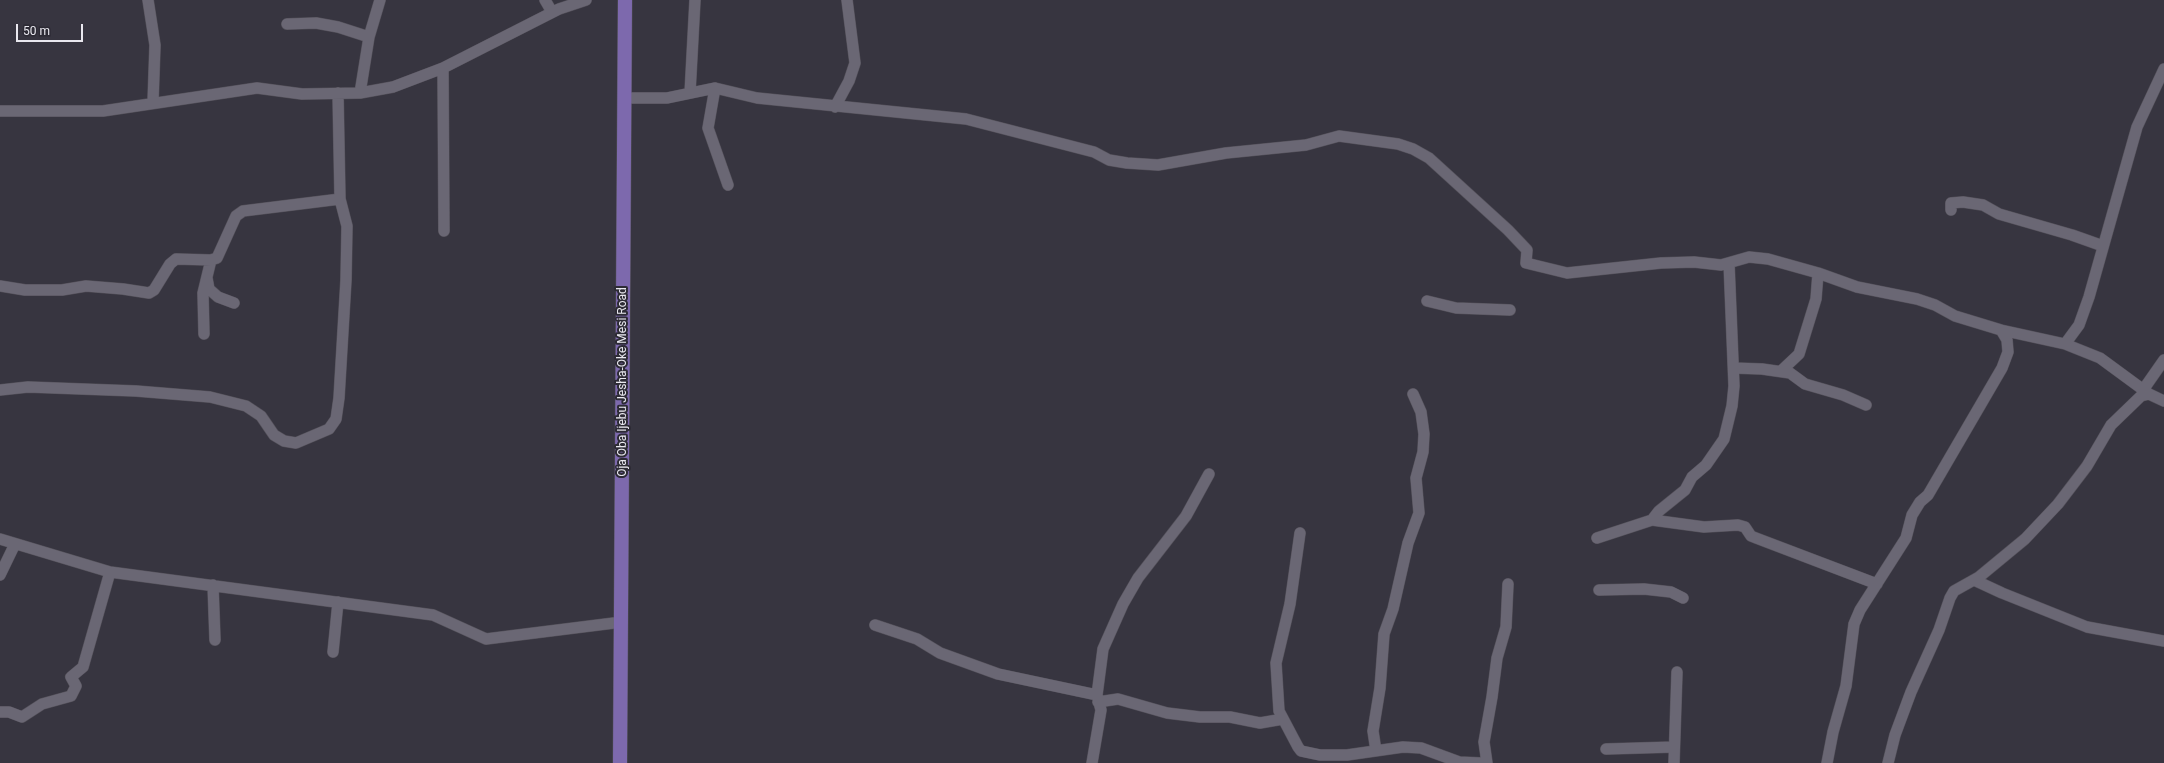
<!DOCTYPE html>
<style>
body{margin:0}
#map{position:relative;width:2164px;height:763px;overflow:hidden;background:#373540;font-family:Roboto,sans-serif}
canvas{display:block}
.scale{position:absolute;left:16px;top:24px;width:67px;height:18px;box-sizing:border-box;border:2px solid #e9e8ef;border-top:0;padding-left:5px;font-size:12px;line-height:14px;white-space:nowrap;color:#e9e8ef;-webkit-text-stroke:3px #2d2b35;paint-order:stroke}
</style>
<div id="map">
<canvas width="2164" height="763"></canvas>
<div class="scale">50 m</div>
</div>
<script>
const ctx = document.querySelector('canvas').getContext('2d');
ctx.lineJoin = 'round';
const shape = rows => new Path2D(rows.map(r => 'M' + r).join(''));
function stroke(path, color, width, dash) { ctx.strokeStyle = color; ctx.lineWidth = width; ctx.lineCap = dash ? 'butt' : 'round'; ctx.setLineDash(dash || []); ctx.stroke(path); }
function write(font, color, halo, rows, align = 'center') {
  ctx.font = font + ' Roboto,sans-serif'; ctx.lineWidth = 4; ctx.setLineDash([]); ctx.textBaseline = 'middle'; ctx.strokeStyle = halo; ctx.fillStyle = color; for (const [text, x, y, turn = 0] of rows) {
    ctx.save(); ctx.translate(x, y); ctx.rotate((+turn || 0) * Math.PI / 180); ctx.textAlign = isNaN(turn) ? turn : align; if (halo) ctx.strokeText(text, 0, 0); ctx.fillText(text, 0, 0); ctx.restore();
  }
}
const minor = shape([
 [148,0,155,45,153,102],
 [545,0,552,12],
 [287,24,316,23,338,27,369,37],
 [715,88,708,128,728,185],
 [360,93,369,37,380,0],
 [690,93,695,0],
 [625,98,667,98,715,88,757,98,966,119,1094,152,1109,160,1127,163,1158,165,1226,153,1306,145,1339,136,1398,144,1413,149,1429,158,1508,230,1527,250,1526,263,1567,273,1661,263,1694,262,1721,265,1749,257,1768,259,1818,273,1857,287,1917,299,1935,305,1955,316,2001,330,2007,340,2008,352,2002,368,1928,495,1920,502,1912,515,1906,538,1860,610,1854,624,1846,686,1833,732,1827,763],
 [835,107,849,81,855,63,847,0],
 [0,111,103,111,257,88,302,94,360,93,393,87,443,68],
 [1951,210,1951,203,1963,202,1983,205,1999,214,2072,235,2103,246],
 [444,231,443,68,559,9,586,0],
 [207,278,209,289,218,297,234,303],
 [0,286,25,290,62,290,86,286,123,289,149,293,154,290,170,264,176,259,211,260,217,258,236,216,243,211,340,199],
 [1427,301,1456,308,1510,310],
 [2001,330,2065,344,2100,358,2149,394],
 [204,334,203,293,211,260],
 [2065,344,2079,325,2089,297,2137,127,2164,69],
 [1734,368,1762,369,1790,373,1805,384,1843,395,1866,405],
 [1781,371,1799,354,1816,299,1818,273],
 [0,390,28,387,136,391,210,397,246,406,261,416,274,435,284,441,296,443,329,429,336,419,339,398,346,280,347,226,340,199,338,93],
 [2143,390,2164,360],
 [1652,520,1659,511,1685,490,1692,477,1706,465,1724,439,1732,406,1734,386,1729,263],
 [1300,533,1290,604,1276,663,1279,711,1298,747,1301,751,1320,755,1347,755,1403,747,1421,748,1459,762,1481,763],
 [1597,538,1652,520,1704,527,1738,525,1745,527,1751,536,1756,538,1877,584],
 [0,539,110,572,433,615,486,639,622,622],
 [0,575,15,544],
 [1974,580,2002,593,2087,627,2164,641],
 [213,585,215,640],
 [1599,590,1644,589,1671,592,1683,598],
 [875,625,917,639,940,653,998,674,1097,695,1101,710,1092,763],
 [333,652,338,602],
 [1097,695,1103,649,1123,604,1138,578,1186,516,1209,474],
 [1098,702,1118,699,1167,713,1200,717,1230,717,1260,723,1283,719],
 [0,712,9,712,22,717,42,704,71,696,76,686,71,677,83,667,110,572],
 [1606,749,1674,747],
 [1376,751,1373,731,1380,688,1384,634,1393,609,1408,543,1419,513,1416,478,1423,452,1424,434,1421,412,1413,394],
 [1487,763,1484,742,1492,697,1497,658,1506,627,1508,584],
 [1674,763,1677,672],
 [1888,763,1895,735,1911,692,1939,630,1950,598,1954,591,1979,577,2025,539,2058,504,2087,466,2111,425,2141,396,2149,394,2164,401]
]);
const major = shape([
 [620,763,625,0]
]);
const streetNames = [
 ["Oja Oba Ijebu Jesha-Oke Mesi Road",623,382,-90]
];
stroke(minor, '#54515a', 12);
stroke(major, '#54515a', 15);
stroke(minor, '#6a6774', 11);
stroke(major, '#7d69ad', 14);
write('12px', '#e9e8ef', '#2d2b35', streetNames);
</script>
